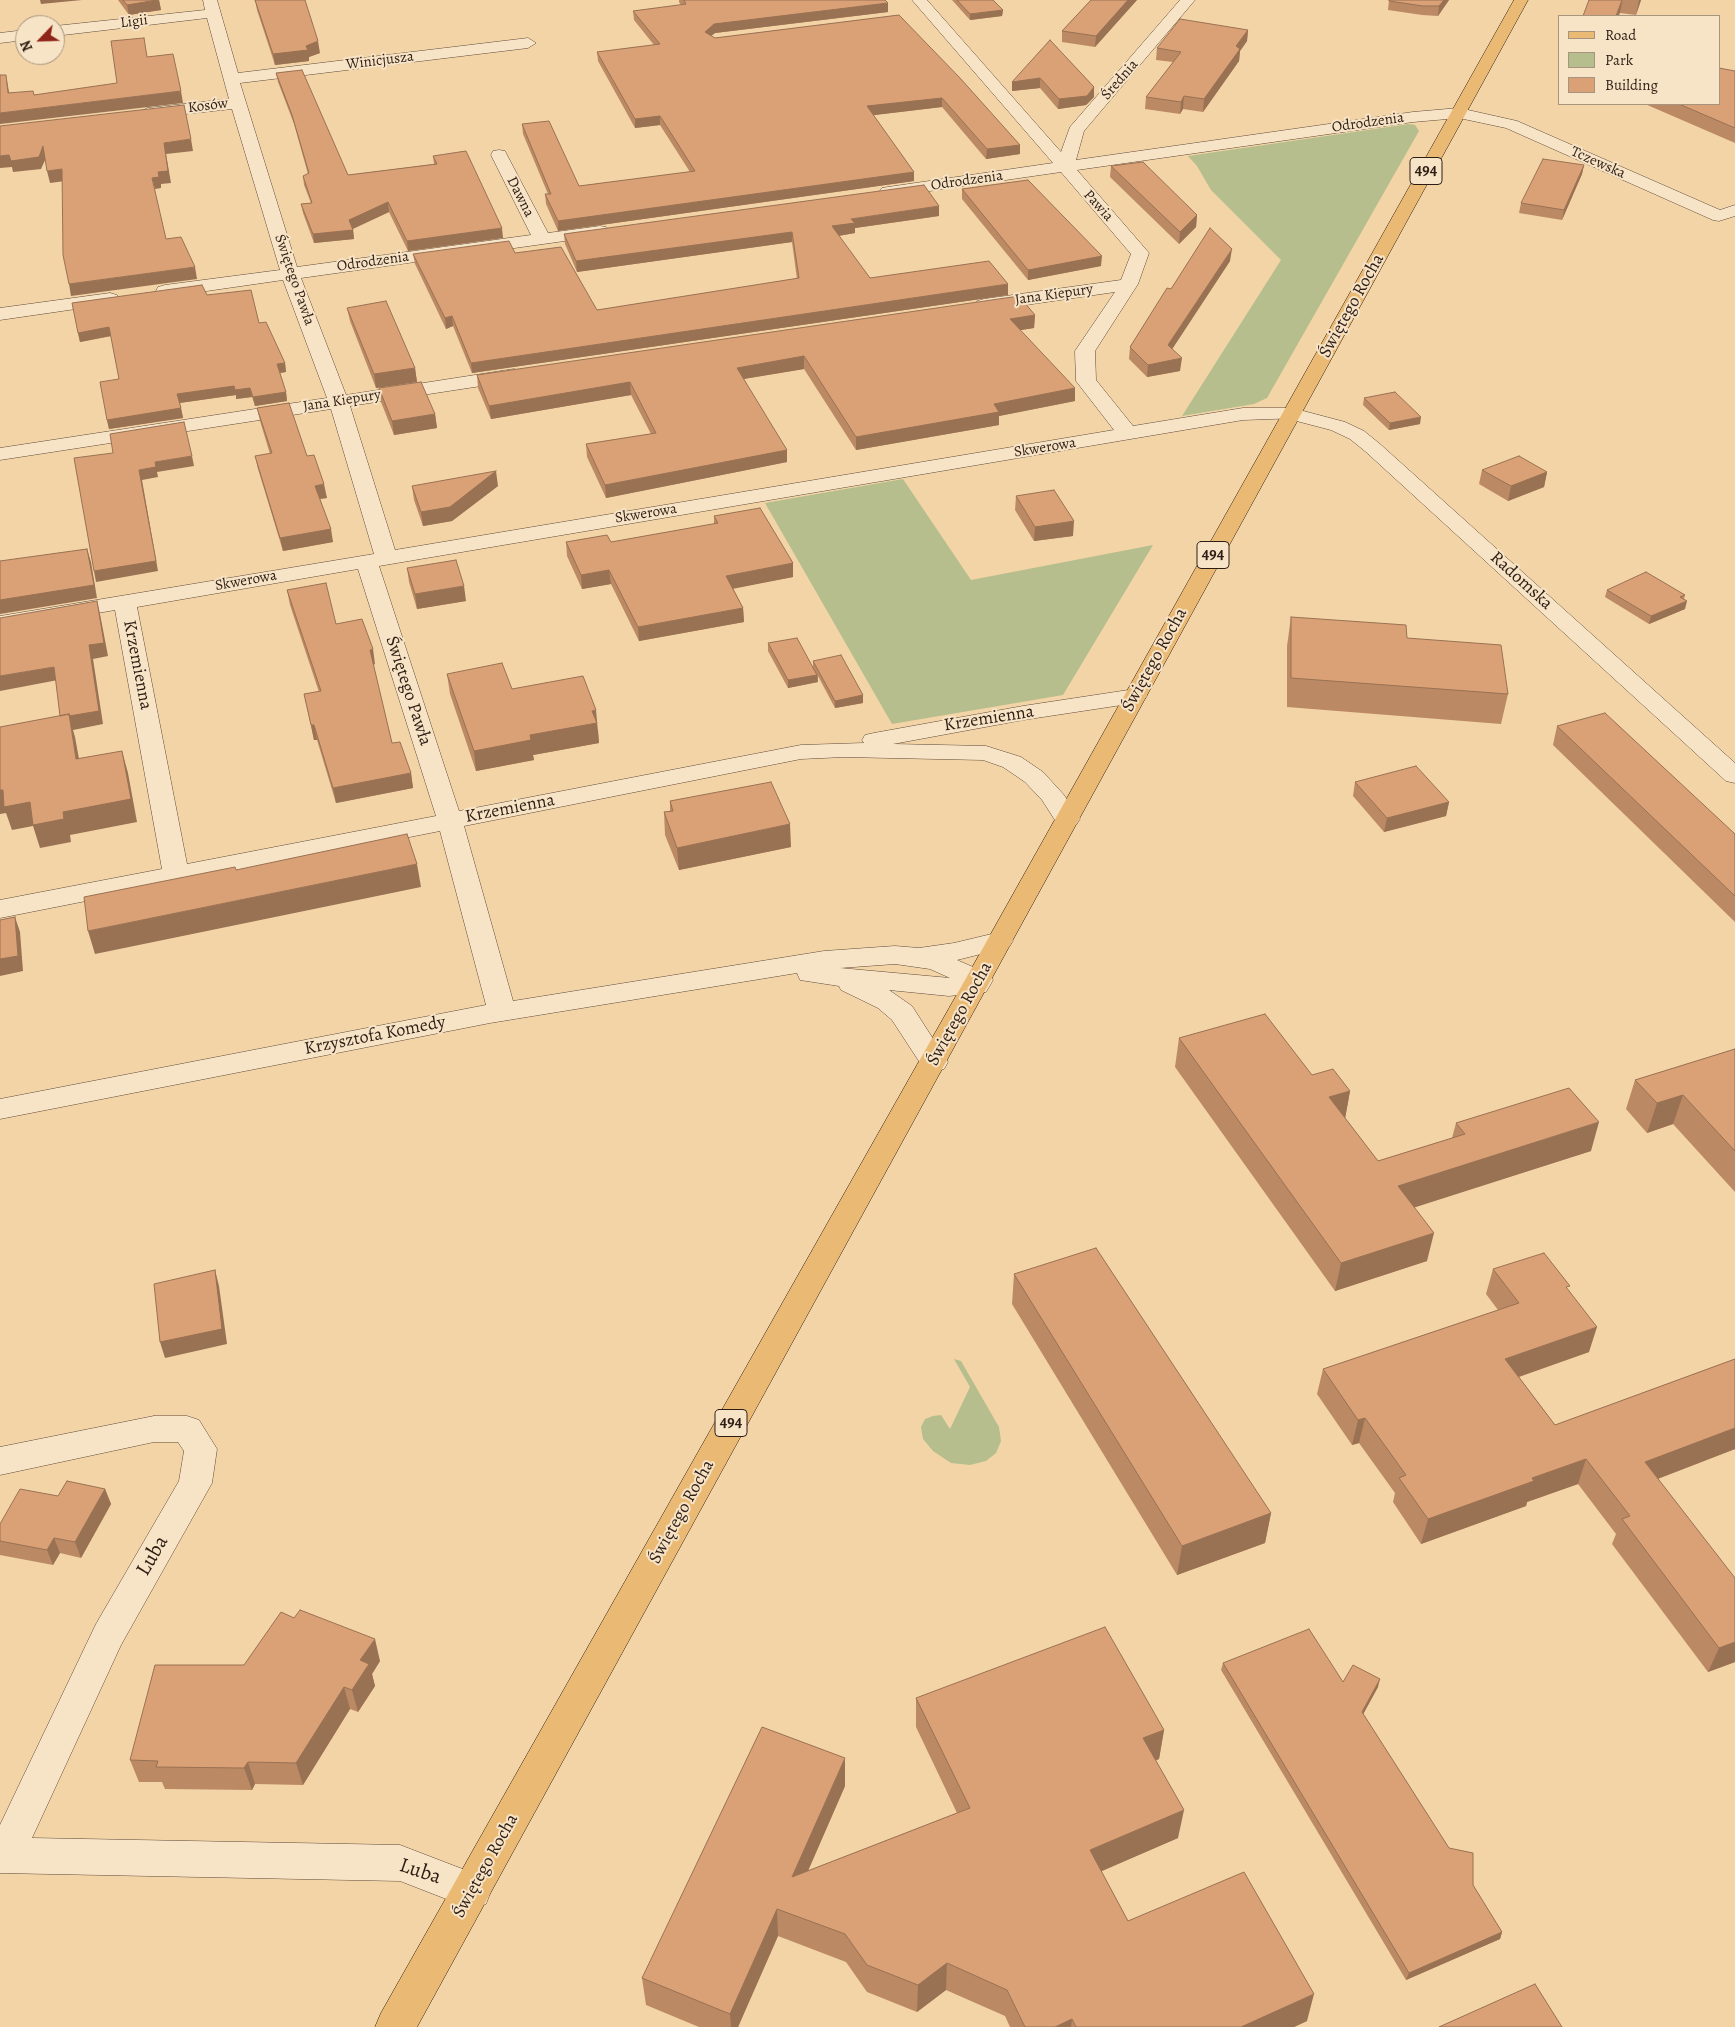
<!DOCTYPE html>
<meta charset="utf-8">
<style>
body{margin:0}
#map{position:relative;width:1735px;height:2027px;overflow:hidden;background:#f3d4a7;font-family:Alegreya,serif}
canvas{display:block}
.legend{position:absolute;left:1558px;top:15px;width:162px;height:90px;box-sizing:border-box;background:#f7e3c6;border:1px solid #a7947f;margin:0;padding:6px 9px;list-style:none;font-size:15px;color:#2e1d14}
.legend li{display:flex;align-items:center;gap:10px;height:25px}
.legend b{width:25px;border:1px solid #a7947f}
.north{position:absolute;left:15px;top:15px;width:50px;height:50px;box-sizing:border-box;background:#f7e3c6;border:1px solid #a7947f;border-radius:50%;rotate:246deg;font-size:14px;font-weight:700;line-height:20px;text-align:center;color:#2e1d14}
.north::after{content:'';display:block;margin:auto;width:18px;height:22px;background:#8f2418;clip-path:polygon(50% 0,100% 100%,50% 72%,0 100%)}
</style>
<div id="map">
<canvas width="1735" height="2027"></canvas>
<ul class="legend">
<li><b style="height:6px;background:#eaba74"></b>Road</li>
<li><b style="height:14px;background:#b5be8c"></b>Park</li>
<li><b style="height:14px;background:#daa176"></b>Building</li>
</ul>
<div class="north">N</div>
</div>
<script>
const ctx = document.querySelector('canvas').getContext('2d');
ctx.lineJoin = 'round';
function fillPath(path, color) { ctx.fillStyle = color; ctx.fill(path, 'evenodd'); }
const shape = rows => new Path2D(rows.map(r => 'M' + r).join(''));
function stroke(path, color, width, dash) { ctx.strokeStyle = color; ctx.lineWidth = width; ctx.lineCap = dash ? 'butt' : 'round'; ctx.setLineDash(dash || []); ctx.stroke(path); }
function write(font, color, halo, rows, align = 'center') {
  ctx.font = font + ' Alegreya,serif'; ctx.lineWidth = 4; ctx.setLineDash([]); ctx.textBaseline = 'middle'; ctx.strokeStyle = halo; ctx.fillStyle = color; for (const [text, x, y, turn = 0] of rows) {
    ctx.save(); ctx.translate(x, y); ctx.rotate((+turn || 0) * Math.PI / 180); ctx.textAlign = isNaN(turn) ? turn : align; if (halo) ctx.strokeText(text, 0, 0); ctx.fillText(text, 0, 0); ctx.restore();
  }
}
const green = shape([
 [1409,124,1415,125,1419,131,1267,398,1254,404,1182,416,1281,260,1211,190,1197,166,1188,156],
 [903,479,971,580,1153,545,1063,695,892,724,765,503],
 [954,1359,961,1361,999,1427,1001,1441,996,1453,986,1461,970,1465,951,1463,933,1451,923,1439,921,1427,925,1419,933,1416,941,1415,950,1429,970,1387]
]);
const minor = shape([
 [203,0,217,0,238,73,528,38,536,43,528,48,240,83,297,267,531,235,491,155,493,151,499,150,505,151,507,155,548,233,600,226,606,227,609,231,606,235,600,236,301,278,346,395,514,369,521,371,524,375,521,379,514,381,350,406,395,550,1114,430,1076,381,1075,351,1115,292,984,311,977,309,975,305,977,301,984,299,1121,280,1131,254,1061,172,888,197,882,196,879,192,882,188,888,187,1053,163,912,0,927,0,1061,152,1070,127,1180,0,1195,0,1084,131,1076,160,1413,112,1459,108,1517,121,1720,210,1735,205,1735,216,1719,221,1713,220,1506,128,1459,118,1413,122,1077,170,1149,253,1138,284,1095,351,1096,380,1133,426,1243,408,1292,408,1299,410,1302,414,1299,418,1243,420,379,566,459,811,801,745,864,743,862,740,865,735,874,733,1023,706,1135,689,1143,691,1147,696,1143,701,1135,703,1023,720,893,744,986,746,1021,757,1043,772,1064,795,1080,819,1076,825,1067,827,1058,825,1042,800,1025,782,1003,767,983,760,844,757,801,759,464,826,513,1001,824,951,895,946,919,948,954,943,1000,932,1009,935,1013,941,1009,947,957,960,989,974,993,980,986,992,949,996,889,990,912,1006,948,1062,944,1069,934,1072,924,1069,892,1020,878,1008,841,990,839,986,800,980,797,973,490,1023,0,1119,0,1099,486,1005,440,831,0,918,0,900,162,869,115,610,0,630,0,616,374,554,331,409,0,460,0,448,327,398,283,280,165,297,158,295,156,291,158,287,165,285,280,270,232,109,147,118,139,113,147,108,229,99,207,18,55,36,55,26,205,10,203,0],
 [358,569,436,816,187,864,137,607,358,569],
 [895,964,930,969,950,978,840,968,895,964],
 [25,30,25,40,0,43,0,33,25,30],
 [110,293,117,295,119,299,117,303,0,320,0,308,110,293],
 [154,1416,187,1416,199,1420,217,1449,212,1483,121,1645,32,1838,400,1845,486,1878,491,1891,486,1904,472,1909,400,1881,0,1873,0,1825,96,1624,179,1481,184,1451,178,1442,154,1442,0,1475,0,1447,154,1416]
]);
const tertiary = shape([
 [1292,408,1345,422,1364,431,1380,444,1735,763,1735,783,1726,781,1366,452,1350,439,1331,430,1285,418,1282,414,1285,410,1292,408]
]);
const primary = shape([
 [1514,0,1528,0,417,2027,375,2027,381,2013,965,980,1514,0]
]);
const wall = shape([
 [118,0,159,0,161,10,129,15],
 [255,0,320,53,309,57,309,61,275,65,257,10],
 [679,0,885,0,888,12,715,33,711,36,715,38,899,15,1020,145,1020,154,986,159,942,107,873,115,914,181,558,231,546,204,545,194,548,194,523,134,522,124,579,186,690,172,660,125,635,128,598,61,597,52,654,45,634,20,633,11,681,5,679,2],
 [952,0,993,0,1003,10,1002,16,970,20],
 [1091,0,1137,0,1095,47,1062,42,1062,31],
 [1389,0,1449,0,1438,16,1422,15,1388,10],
 [1589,0,1641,0,1636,15,1620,13],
 [1248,30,1247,41,1240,51,1239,61,1203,112,1183,109,1180,114,1145,109,1146,97,1173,62,1156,60,1157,48],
 [1050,40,1094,87,1094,97,1086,105,1058,109,1040,88,1012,91],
 [1735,71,1735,143,1645,104,1719,104],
 [276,73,348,175,434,164,433,156,503,238,408,251,389,212,353,229,354,239,314,243,303,213,301,204,311,203,304,185,303,176,308,174,294,124,278,82],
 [1584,165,1582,174,1562,220,1519,213,1521,203],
 [1111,166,1197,215,1196,227,1179,244,1110,177],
 [962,189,1101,266,1028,280,962,199],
 [939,216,855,228,855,233,838,236,870,278,1008,295,472,373,453,326,446,329,415,264,413,254,515,253,597,310,797,279,792,242,577,272,565,244,564,234],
 [1230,261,1172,349,1180,371,1147,377,1129,359,1130,347,1171,289],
 [207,295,259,323,285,363,286,372,280,373,286,392,287,401,255,406,252,397,236,399,236,395,180,403,183,418,109,429,107,420,119,379,111,336,80,342,78,333],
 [347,308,415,368,417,382,376,388,350,321],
 [1035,315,1034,328,1020,330,1075,401,999,416,999,425,856,450,804,369,744,379,787,462,606,498,587,457,586,444,651,434,631,395,491,419,478,388,477,375],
 [379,388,435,414,437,428,394,435,381,402],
 [1364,398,1420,424,1389,430,1363,405],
 [257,408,307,456,327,498,320,499,333,542,283,551,258,469,255,456,270,454,260,421],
 [1482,470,1547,472,1544,487,1508,501,1479,484],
 [412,486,498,486,452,521,423,526,414,500],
 [1016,496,1073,536,1034,541,1015,510],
 [714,516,793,577,733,588,743,608,744,622,639,641,611,584,582,589,567,556,566,542,611,542,714,524],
 [407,568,466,601,417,609,409,582],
 [287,590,336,624,375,664,373,665,392,743,411,773,413,788,336,803,317,740,314,740,304,694,319,692,290,605],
 [1607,590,1685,595,1684,599,1685,609,1649,624,1605,597],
 [1291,617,1407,638,1508,694,1501,724,1287,707,1287,646],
 [768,643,813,667,813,661,863,695,863,703,835,708,818,676,818,682,788,688,768,651],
 [447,674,512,689,598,730,599,743,533,755,534,760,476,771,450,694],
 [1557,726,1735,834,1735,922,1553,745],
 [1355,782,1449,802,1446,816,1384,832,1353,796],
 [670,801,791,847,679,870,665,835,664,812,670,811],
 [1179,1038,1312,1075,1350,1091,1345,1118,1378,1161,1452,1138,1456,1123,1591,1151,1414,1207,1427,1261,1335,1291,1175,1067],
 [1735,1049,1735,1192,1673,1124,1647,1133,1626,1109,1635,1080],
 [1493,1269,1569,1291,1589,1352,1519,1377,1555,1425,1735,1359,1735,1449,1658,1479,1735,1662,1708,1672,1612,1544,1616,1534,1578,1484,1527,1502,1526,1506,1421,1544,1393,1502,1395,1493,1359,1443,1352,1445,1317,1394,1323,1369,1498,1310,1486,1294],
 [1014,1274,1271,1513,1265,1543,1177,1575,1012,1304],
 [105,1489,111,1504,81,1558,60,1553,53,1565,0,1555,0,1524,58,1496],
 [380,1661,372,1674,375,1686,358,1712,350,1709,303,1785,255,1784,252,1790,165,1789,162,1782,139,1782,130,1760,244,1665],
 [1223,1663,1378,1687,1363,1714,1502,1932,1500,1939,1406,1980,1221,1670],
 [916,1698,1164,1730,1159,1759,1156,1760,1178,1838,1101,1871,1128,1921,1307,2021,1294,2027,1010,2027,1005,2016,946,1990,917,2012,867,1992,846,1962,778,1936,738,2027,699,2027,646,2005,642,1978,845,1786,808,1871,957,1813,916,1727]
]);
const shadedWall = shape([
 [40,0,82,0,41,4],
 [159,0,161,10,129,15,127,5],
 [1128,0,1137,0,1095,47,1096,36],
 [1444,0,1449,0,1438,16,1439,6],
 [1623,0,1619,16,1616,16],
 [1639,0,1641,0,1636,15],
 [888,3,888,12,715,33,705,41,705,32,714,24],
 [1003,10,1002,16,970,20,970,14],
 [1248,30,1247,41,1240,51,1239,61,1203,112,1204,99,1236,46],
 [318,41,320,53,309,57,309,61,275,65,273,54,306,46],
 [6,75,8,86,11,104,8,93],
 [1040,78,1040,88,1012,91,1012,82],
 [1094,87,1094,97,1086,105,1058,109,1059,99],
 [181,91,183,103,0,124,0,113],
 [1184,96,1183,109,1180,114,1181,102],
 [942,98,942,107,867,116,867,106],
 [660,116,660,125,635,128,635,119],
 [191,139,193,151,166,154,171,183,161,184,161,188,155,189,152,178,158,172,164,143],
 [1020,145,1020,154,986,159,987,149],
 [43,146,46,158,41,169,13,172,12,167,0,168,0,156],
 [1584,165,1582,174,1562,220,1564,210],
 [62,169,65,181,50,183,47,171],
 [914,172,914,181,558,231,558,221],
 [388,202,389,212,350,230,349,220],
 [939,206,939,216,855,228,855,233,832,237,832,226,851,219],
 [1197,215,1196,227,1179,244,1180,232],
 [502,228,503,238,408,251,407,241],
 [353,230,354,239,314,243,313,234],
 [792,232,792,242,577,272,576,261],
 [1232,249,1230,261,1167,357,1168,345],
 [1102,256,1101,266,1028,280,1028,270],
 [195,267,197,279,71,296,69,284],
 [1008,284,1008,295,472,373,471,363],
 [1035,315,1034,328,1009,332,1010,319],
 [452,316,453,326,446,329,445,318],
 [109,327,111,336,80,342,78,333],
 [804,356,804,369,737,380,737,368],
 [1182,358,1180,371,1147,377,1148,365],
 [285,363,286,372,279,373,277,364],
 [415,368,417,382,376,388,374,374],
 [630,382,631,395,491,419,489,406],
 [234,386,250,388,252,397,236,399,236,395,179,403,177,394],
 [1075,388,1075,401,999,416,999,425,856,450,856,437,994,404],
 [286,392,287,401,255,406,253,397],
 [181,408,183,418,109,429,107,420],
 [435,414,437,428,394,435,392,421],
 [1421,417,1420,424,1389,430,1390,423],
 [787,450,787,462,606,498,605,485],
 [192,456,194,466,157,472,158,477,142,480,158,571,96,582,94,571,139,470,155,462],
 [496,471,498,486,452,521,423,526,421,512],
 [1547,472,1544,487,1508,501,1511,486],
 [324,484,327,498,318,499,315,486],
 [1074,521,1073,536,1034,541,1035,527],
 [331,529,333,542,283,551,280,538],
 [87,549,91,562,97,598,0,614,0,600],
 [793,563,793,577,727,590,726,576],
 [609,570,611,584,582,589,581,575],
 [464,586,466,601,417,609,415,594],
 [97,601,100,614,108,656,93,659,103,724,73,730,75,737,83,781,76,759,69,716,89,645],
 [1687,601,1685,609,1649,624,1651,616],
 [743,608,744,622,639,641,638,627],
 [373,649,375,664,372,665,370,650],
 [54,667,58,680,0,691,0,676],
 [817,675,818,682,788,688,788,680],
 [863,695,863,703,835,708,835,701],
 [596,710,599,743,533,755,534,760,476,771,474,751,530,735,592,711],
 [311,725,314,725,317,740,314,740],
 [122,751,128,773,137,822,70,835,71,842,40,848,33,826,12,830,6,813,0,814,0,790,3,790,30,802,63,812],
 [411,773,413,788,336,803,333,788],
 [1449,802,1446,816,1384,832,1387,818],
 [790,824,791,847,679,870,677,848],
 [417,864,421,887,95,954,88,931],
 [15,917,20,932,23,971,0,976,0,959],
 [1350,1091,1345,1119,1329,1097],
 [1683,1095,1673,1124,1647,1133,1657,1103],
 [1599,1122,1591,1151,1391,1215,1398,1186],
 [1434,1233,1427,1261,1335,1291,1341,1263],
 [215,1270,219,1286,227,1344,165,1358,160,1342],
 [1597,1327,1589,1352,1498,1384,1505,1359],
 [1365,1418,1359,1443,1352,1445,1358,1420],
 [1735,1428,1735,1449,1636,1487,1645,1462],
 [1586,1459,1578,1484,1527,1502,1526,1506,1421,1544,1428,1519,1532,1478],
 [105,1489,111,1504,81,1558,75,1542],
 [1271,1513,1265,1543,1177,1575,1182,1546],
 [54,1538,60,1553,53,1565,47,1550],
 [375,1639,380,1661,372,1674,375,1686,358,1712,352,1690,360,1660],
 [1735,1642,1735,1662,1708,1672,1719,1648],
 [1380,1679,1378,1687,1360,1720,1362,1712],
 [344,1687,350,1709,303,1785,296,1763],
 [1164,1730,1159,1759,1139,1767,1143,1738],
 [845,1758,845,1786,793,1905,792,1877],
 [248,1762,255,1784,252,1790,244,1768],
 [1184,1810,1178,1838,1086,1878,1090,1850],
 [777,1909,778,1936,738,2027,731,2027,730,2014],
 [1502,1932,1500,1939,1406,1980,1409,1973],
 [947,1963,946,1990,917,2012,918,1985],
 [1314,1994,1307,2021,1294,2027,1241,2027],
 [1072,2019,1071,2027,1055,2027]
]);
const building = shape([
 [123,0,157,0,127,5,123,0],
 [255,0,305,0,318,41,306,46,308,50,273,54,255,0],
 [684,0,885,0,888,3,714,24,705,32,715,38,899,15,960,78,1020,145,987,149,942,98,867,106,914,172,558,221,545,194,551,194,522,124,549,121,579,186,695,171,660,116,635,119,597,52,660,44,633,11,686,4,684,0],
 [957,0,993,0,1003,10,970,14,957,0],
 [1091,0,1128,0,1096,36,1062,31,1091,0],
 [1389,0,1444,0,1439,6,1423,6,1389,1,1389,0],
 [1589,0,1622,0,1616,16,1583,16,1589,0],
 [1180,19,1248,30,1236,46,1240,49,1204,99,1184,96,1181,102,1146,97,1181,52,1157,48,1180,19],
 [144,38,147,57,173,54,181,91,0,113,0,75,6,75,8,93,33,91,34,95,117,83,111,41,144,38],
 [1050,40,1094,87,1087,96,1059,99,1040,78,1012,82,1050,40],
 [1719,68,1735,71,1735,128,1679,104,1719,104,1719,68],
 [302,70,348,175,437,164,433,156,466,151,502,228,407,241,388,202,349,220,353,230,313,234,301,204,312,203,303,176,309,173,292,115,276,73,302,70],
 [184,105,191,139,164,143,168,171,158,172,159,177,152,178,166,239,181,237,195,267,69,284,63,255,62,169,47,171,43,146,39,157,11,161,9,155,0,156,0,126,184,105],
 [1543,159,1584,165,1564,210,1521,203,1543,159],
 [1143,162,1197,215,1180,232,1111,166,1143,162],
 [1028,180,1102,256,1028,270,962,189,1028,180],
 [924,185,939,206,851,219,855,223,832,226,870,278,989,261,1008,284,471,363,452,316,445,318,413,254,509,241,515,253,561,247,597,310,799,278,792,232,576,261,564,234,924,185],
 [1210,228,1232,249,1168,345,1182,358,1148,365,1130,347,1167,288,1171,289,1210,228],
 [202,285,207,295,251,290,259,323,266,322,285,363,277,364,286,392,253,397,250,388,235,390,234,386,177,394,181,408,107,420,100,382,119,379,109,327,78,333,72,303,202,285],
 [1019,296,1035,315,1010,319,1075,388,994,404,999,412,856,437,804,356,737,368,787,450,605,485,586,444,656,433,630,382,489,406,477,375,1019,296],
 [386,301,415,368,374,374,347,308,386,301],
 [421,382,435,414,392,421,379,388,421,382],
 [1395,392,1421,417,1390,423,1364,398,1395,392],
 [289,403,307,456,314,455,324,484,315,486,331,529,280,538,255,456,272,453,257,408,289,403],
 [184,422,192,456,155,462,156,467,139,470,156,561,94,571,74,458,113,453,110,434,184,422],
 [1519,456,1547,472,1511,486,1482,470,1519,456],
 [496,471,450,507,421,512,412,486,496,471],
 [1054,490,1074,521,1035,527,1016,496,1054,490],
 [760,508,793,563,726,576,743,608,638,627,609,570,581,575,566,542,607,535,611,542,718,523,714,516,760,508],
 [87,549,94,585,0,600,0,561,87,549],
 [456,560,464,586,415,594,407,568,456,560],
 [1646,572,1685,595,1680,597,1687,601,1651,616,1607,590,1646,572],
 [326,583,336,624,362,619,373,649,370,650,392,743,400,742,411,773,333,788,314,725,311,725,304,694,321,691,287,590,326,583],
 [97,601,104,643,89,645,99,711,69,716,69,714,60,716,54,667,0,676,0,618,97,601],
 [1291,617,1406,625,1407,638,1501,645,1508,694,1291,678,1291,617],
 [797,638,817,675,788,680,768,643,797,638],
 [841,655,863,695,835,701,813,661,841,655],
 [502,663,512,689,583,676,596,710,592,711,597,723,530,735,531,740,474,751,447,674,502,663],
 [1605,713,1735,834,1735,896,1557,726,1605,713],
 [69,714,76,759,122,751,131,799,63,812,64,819,33,825,30,802,4,807,3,790,0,790,0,727,69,714],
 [1416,766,1449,802,1387,818,1355,782,1416,766],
 [771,782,790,824,677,848,664,812,673,811,670,801,771,782],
 [407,834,417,864,88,931,84,897,235,867,236,870,407,834],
 [15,917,18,956,0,959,0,920,15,917],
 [1265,1014,1312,1075,1333,1069,1350,1091,1329,1097,1378,1161,1465,1134,1456,1123,1569,1088,1599,1122,1398,1186,1434,1233,1341,1263,1179,1038,1265,1014],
 [1735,1049,1735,1151,1683,1095,1657,1103,1635,1080,1735,1049],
 [1096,1248,1271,1513,1182,1546,1014,1274,1096,1248],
 [1544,1253,1570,1286,1566,1287,1597,1327,1505,1359,1555,1425,1735,1359,1735,1428,1645,1462,1735,1578,1735,1642,1719,1648,1622,1519,1630,1516,1586,1459,1532,1478,1534,1481,1428,1519,1399,1478,1406,1475,1365,1418,1358,1420,1323,1369,1519,1303,1493,1269,1544,1253],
 [215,1270,222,1329,160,1342,154,1284,215,1270],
 [67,1481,105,1489,75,1542,54,1538,47,1550,0,1541,0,1524,20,1489,58,1496,67,1481],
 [300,1610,375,1639,360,1660,369,1664,352,1690,344,1687,296,1763,248,1762,244,1768,156,1767,158,1761,130,1760,155,1665,244,1665,281,1612,294,1618,300,1610],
 [1105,1627,1164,1730,1143,1738,1184,1810,1090,1850,1128,1921,1244,1872,1314,1994,1241,2027,1076,2027,1072,2019,1055,2027,1025,2027,1007,1990,947,1963,918,1985,867,1965,845,1934,777,1909,730,2014,642,1978,762,1727,845,1758,792,1877,970,1808,916,1698,1105,1627],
 [1309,1629,1343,1682,1353,1665,1380,1679,1362,1712,1449,1848,1473,1853,1473,1885,1502,1932,1409,1973,1223,1663,1309,1629],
 [1535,1984,1562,2027,1439,2027,1535,1984]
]);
const farStreetnames = [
 ["Ligii",134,22,-7],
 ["Winicjusza",380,61,-7],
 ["Średnia",1120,80,-49],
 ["Kosów",208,106,-7],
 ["Odrodzenia",1368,123,-8],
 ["Tczewska",1598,163,24],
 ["Odrodzenia",967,181,-8],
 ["Dawna",520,197,63],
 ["Pawia",1098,206,48],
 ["Odrodzenia",373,262,-8],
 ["Świętego Pawła",294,280,71],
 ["Jana Kiepury",1054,295,-8],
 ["Jana Kiepury",342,401,-9],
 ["Skwerowa",1045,448,-9],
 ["Skwerowa",646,514,-9],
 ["Skwerowa",246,581,-10]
];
const shields = [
 [1426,171,32],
 [1213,555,32],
 [731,1423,32]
];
const shieldNames = [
 ["494",1426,171],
 ["494",1213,555],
 ["494",731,1423]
];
const streetNames = [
 ["Świętego Rocha",1352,306,-61],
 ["Radomska",1521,581,42],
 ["Świętego Rocha",1155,660,-61],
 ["Krzemienna",137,665,79],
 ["Świętego Pawła",408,691,72],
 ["Krzemienna",989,719,-9],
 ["Krzemienna",510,809,-11],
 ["Świętego Rocha",960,1014,-61],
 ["Krzysztofa Komedy",375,1036,-11],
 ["Świętego Rocha",682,1512,-61],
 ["Świętego Rocha",486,1866,-61]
];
const nearStreetnames = [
 ["Luba",153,1556,-60],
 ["Luba",420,1872,18]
];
fillPath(green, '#b5be8c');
stroke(minor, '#5f4b39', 1);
stroke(tertiary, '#5f4b39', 1);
stroke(primary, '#2e1d14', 1);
fillPath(minor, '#f7e3c6');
fillPath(tertiary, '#f7e3c6');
fillPath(primary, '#eaba74');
fillPath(wall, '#bb8a65');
fillPath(shadedWall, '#997153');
fillPath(building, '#daa176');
stroke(building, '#997153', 1);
write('15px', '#2e1d14', '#f7e3c6', farStreetnames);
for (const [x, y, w] of shields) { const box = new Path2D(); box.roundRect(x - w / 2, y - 13.5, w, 27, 4); ctx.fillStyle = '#f7e3c6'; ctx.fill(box); stroke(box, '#2e1d14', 1); }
write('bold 16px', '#2e1d14', null, shieldNames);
write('18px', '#2e1d14', '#f7e3c6', streetNames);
write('21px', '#2e1d14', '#f7e3c6', nearStreetnames);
</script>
